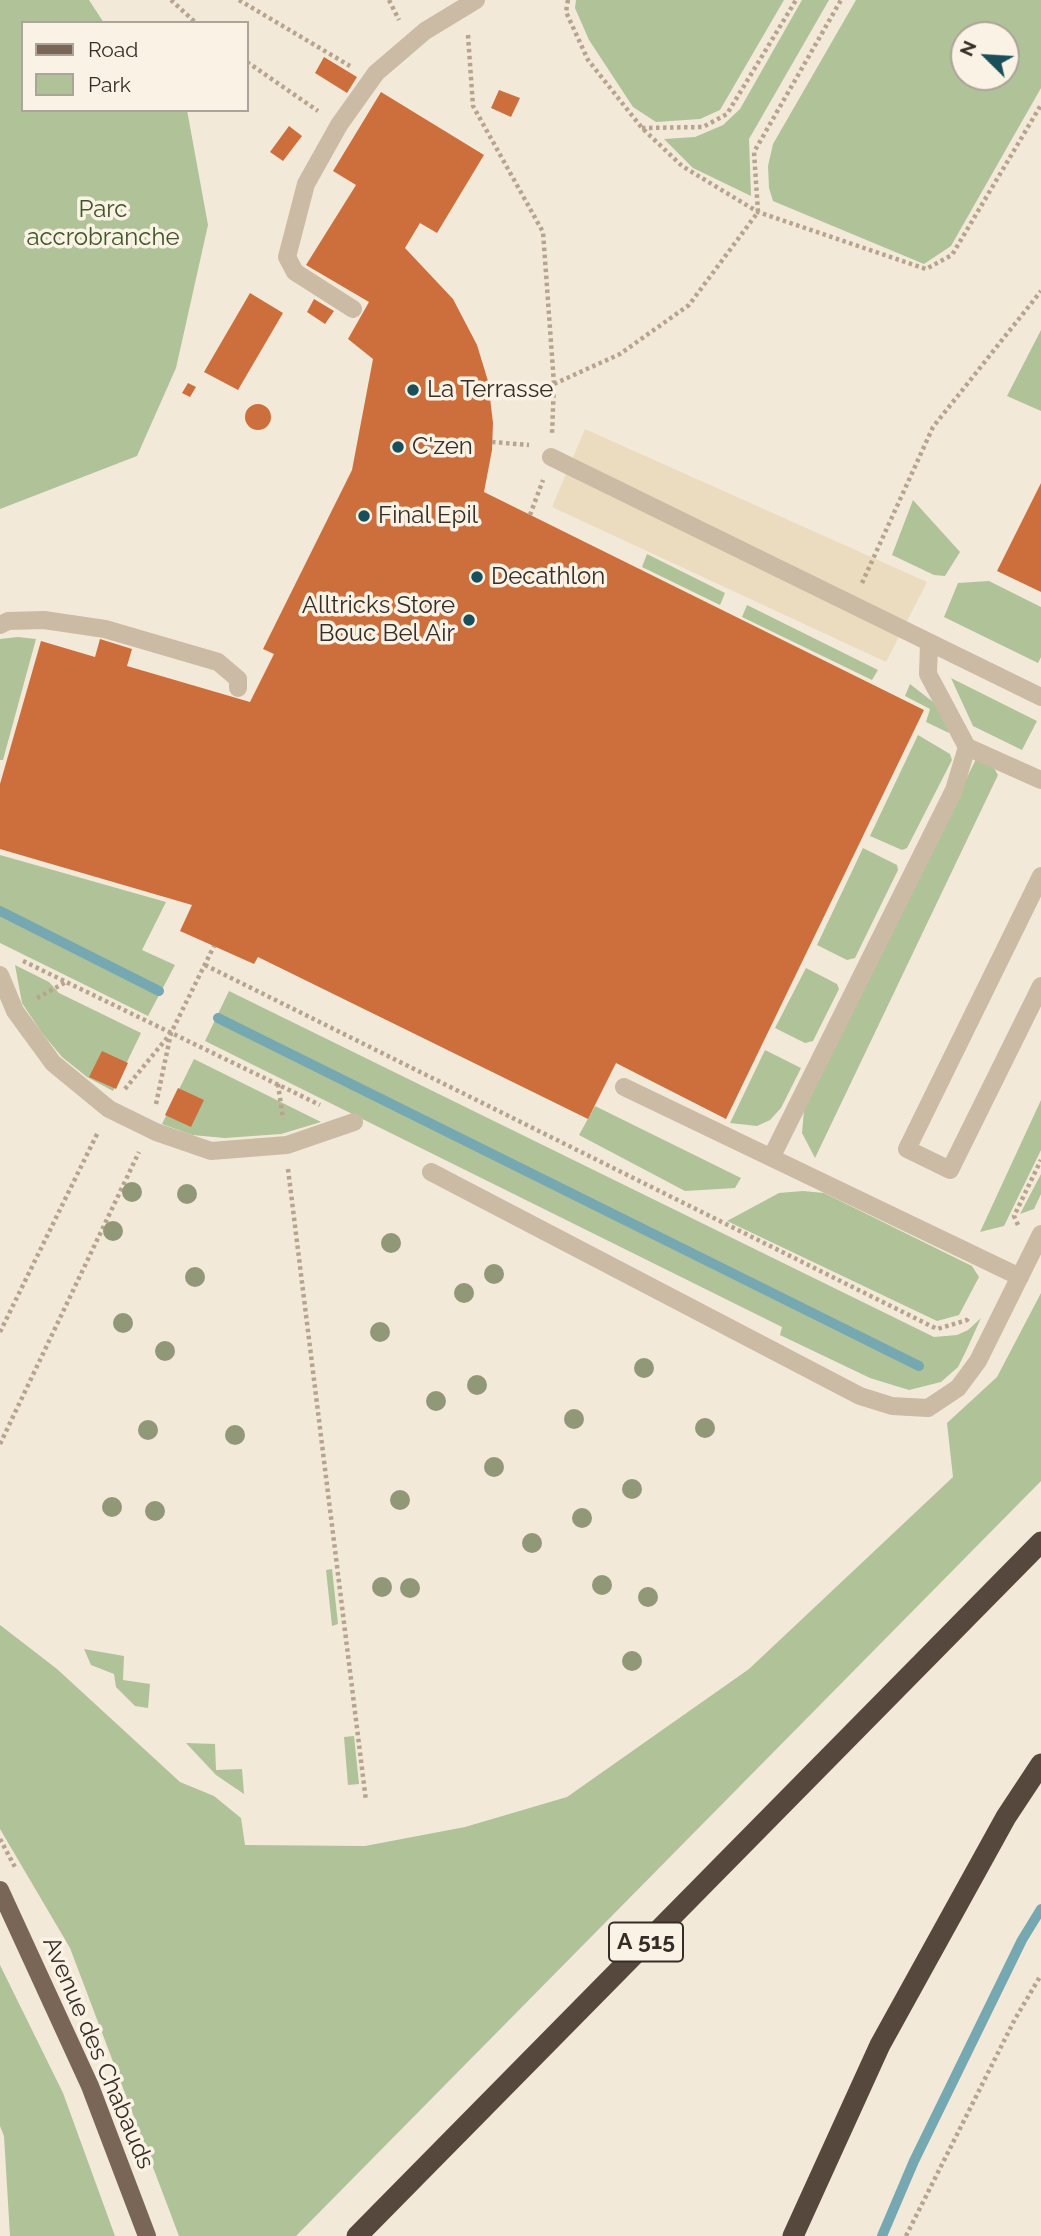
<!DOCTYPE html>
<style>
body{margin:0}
#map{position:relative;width:1041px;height:2236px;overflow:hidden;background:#f3e9d9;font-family:Raleway,sans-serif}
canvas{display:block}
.legend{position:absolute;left:21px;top:21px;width:228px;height:91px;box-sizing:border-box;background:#faf3e5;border:2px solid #aca499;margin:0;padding:9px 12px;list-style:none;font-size:21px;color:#362d26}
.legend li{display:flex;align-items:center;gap:14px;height:35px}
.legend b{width:35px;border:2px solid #aca499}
.north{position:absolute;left:950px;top:21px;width:70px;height:70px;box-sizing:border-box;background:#faf3e5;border:2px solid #aca499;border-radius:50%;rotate:294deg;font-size:19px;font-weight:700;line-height:28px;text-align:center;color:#362d26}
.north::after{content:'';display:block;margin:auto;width:24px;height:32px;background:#1a4f5a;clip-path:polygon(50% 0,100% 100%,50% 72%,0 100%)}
</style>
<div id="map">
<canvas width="1041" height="2236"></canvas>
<ul class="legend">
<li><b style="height:9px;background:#796656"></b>Road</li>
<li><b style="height:19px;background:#b0c298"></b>Park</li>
</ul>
<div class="north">N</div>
</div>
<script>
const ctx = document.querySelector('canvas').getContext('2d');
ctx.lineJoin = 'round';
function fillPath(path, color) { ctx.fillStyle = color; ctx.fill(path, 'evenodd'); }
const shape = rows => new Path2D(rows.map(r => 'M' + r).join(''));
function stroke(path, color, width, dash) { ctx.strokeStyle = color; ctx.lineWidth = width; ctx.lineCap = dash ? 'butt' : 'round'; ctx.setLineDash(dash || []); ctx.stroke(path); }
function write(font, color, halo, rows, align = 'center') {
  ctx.font = font + ' Raleway,sans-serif'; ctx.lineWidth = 7; ctx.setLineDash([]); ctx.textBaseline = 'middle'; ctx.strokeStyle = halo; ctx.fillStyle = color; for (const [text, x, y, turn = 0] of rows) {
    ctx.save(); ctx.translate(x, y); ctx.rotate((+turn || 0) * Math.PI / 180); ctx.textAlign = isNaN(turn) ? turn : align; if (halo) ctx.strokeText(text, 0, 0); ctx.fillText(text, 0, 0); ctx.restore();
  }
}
const green = shape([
 [0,0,89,0,104,23,23,23,23,110,187,110,208,225,176,368,137,456,0,509],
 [576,0,784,0,720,110,700,119,656,122,633,107,589,40,575,8],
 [802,0,829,0,749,139,751,196,693,168,664,139,695,137,723,125,740,109],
 [856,0,1041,0,1041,88,951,246,924,264,773,201,769,188,768,166,773,144],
 [1006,35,1006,77,964,77,964,35],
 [1041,330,1041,411,1007,396],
 [913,500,960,552,945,576,934,575,892,555],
 [647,554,725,593,720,605,642,567],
 [989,581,1041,607,1041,657,1038,663,944,617,958,583],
 [747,605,878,670,872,680,742,617],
 [18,637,36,639,3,760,0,760,0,639],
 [951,678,1037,721,1022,750,973,726],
 [910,684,937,705,946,720,949,733,926,722,930,709,905,696],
 [918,735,950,754,952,760,907,848,902,850,870,836],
 [977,757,991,763,998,775,815,1158,802,1133,804,1110],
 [863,848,897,865,898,870,855,958,847,960,817,945],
 [0,855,166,902,142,950,175,965,148,1016,0,943],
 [15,965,49,982,59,993,141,1033,113,1091,87,1077,62,1057,42,1033,22,1003],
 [806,968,837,984,839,989,813,1041,805,1043,775,1028],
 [229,991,934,1337,957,1335,968,1330,981,1318,966,1351,958,1367,941,1382,909,1390,870,1378,780,1335,782,1327,205,1041],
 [765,1050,801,1068,781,1108,770,1120,757,1126,730,1123],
 [194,1059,321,1122,281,1134,225,1138,192,1135,162,1124],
 [1041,1100,1041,1150,1004,1226,980,1232],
 [595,1106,741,1178,735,1188,685,1191,579,1135],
 [1041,1174,1041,1194,1034,1209,1020,1214],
 [803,1191,824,1193,972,1266,979,1277,959,1315,937,1321,727,1221,779,1193],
 [1041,1293,1041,1481,296,2236,179,2236,70,1948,0,1829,0,1625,57,1669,180,1782,214,1796,241,1818,245,1845,365,1846,465,1827,567,1797,749,1669,953,1477,947,1423,997,1377],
 [332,1569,338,1624,332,1626,326,1570],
 [84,1649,124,1656,123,1680,150,1684,148,1708,135,1706,116,1687,114,1674,91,1665],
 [354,1736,359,1784,348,1785,344,1737],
 [186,1743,215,1744,216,1770,242,1769,244,1794,216,1775],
 [0,1965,63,2093,115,2236,10,2236,4,2136,0,2126]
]);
const plaza = shape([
 [585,429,927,582,886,662,552,507]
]);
const stream = shape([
 [0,911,159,991],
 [218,1018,919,1366],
 [882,2236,914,2161,1022,1940,1041,1909]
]);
const building = shape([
 [324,57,357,77,347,93,315,73],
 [499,90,520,98,511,117,491,108],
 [381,92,484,155,437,233,420,223,405,248,453,299,477,345,488,381,493,423,492,450,484,492,924,710,726,1119,616,1063,588,1119,258,957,254,964,180,931,192,905,0,849,0,784,41,641,95,657,100,639,132,649,127,666,250,702,274,654,263,649,352,470,373,359,348,339,369,302,306,265,356,185,333,171],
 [289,126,302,136,283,161,270,152],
 [250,293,283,313,238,390,204,372],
 [314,299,334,311,325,324,307,312],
 [188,383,196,387,190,397,182,393],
 '245 417a13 13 0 1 1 26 0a13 13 0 1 1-26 0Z',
 [1041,483,1041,592,997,571],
 [102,1051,128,1063,116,1089,89,1077],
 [178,1088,204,1100,191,1127,165,1115]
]);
const path = shape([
 [171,0,196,23],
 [239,0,350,66],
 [389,0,399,20],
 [568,0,566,12,588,60,642,128,682,166,758,212,926,269,952,255,1041,105],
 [468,35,473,106,543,232,554,384,552,434],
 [247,62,318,111],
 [642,128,703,127,727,114,796,0],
 [554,384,620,354,689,305,758,212,754,152,841,0],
 [492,442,529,445],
 [530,515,543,480],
 [862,583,933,427,1041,291],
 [23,961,320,1105],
 [205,965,937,1329,967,1320,969,1317],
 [37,998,66,982],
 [278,1084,283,1119],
 [125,1089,171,1033,214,946],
 [156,1104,171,1033],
 [288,1169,366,1801],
 [1018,1225,1014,1216,1041,1160],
 [0,1332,98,1132],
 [0,1444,139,1152],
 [0,1839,16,1869],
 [906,2236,1015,2019,1041,1975]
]);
const minor = shape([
 [353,309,295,272,287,257,306,184,339,125,376,73,425,31,476,0],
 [551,457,1041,697],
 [0,625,8,621,44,620,105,629,218,662,238,679,238,688],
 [967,747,1041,780],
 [1041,876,907,1149,950,1170,1041,986],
 [0,975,15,1011,53,1063,109,1109,156,1132,211,1151,287,1145,354,1122],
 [624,1087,1020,1277],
 [772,1156,954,790,967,747,928,674,929,644],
 [431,1172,860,1396,892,1406,928,1408,958,1388,978,1361,1041,1234]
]);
const major = shape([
 [0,1890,90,2086,147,2236]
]);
const highway = shape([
 [357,2236,1041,1542],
 [793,2236,880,2045,1006,1817,1041,1764]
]);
const trees = [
 [132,1192],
 [187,1194],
 [113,1231],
 [391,1243],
 [494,1274],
 [195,1277],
 [464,1293],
 [123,1323],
 [380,1332],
 [165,1351],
 [644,1368],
 [477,1385],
 [436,1401],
 [574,1419],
 [705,1428],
 [148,1430],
 [235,1435],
 [494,1467],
 [632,1489],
 [400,1500],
 [112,1507],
 [155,1511],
 [582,1518],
 [532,1543],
 [602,1585],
 [382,1587],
 [410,1588],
 [648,1597],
 [632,1661]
];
const markers = [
 [413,390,7,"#1a4f5a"],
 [398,447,7,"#1a4f5a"],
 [364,516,7,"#1a4f5a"],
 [477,577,7,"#1a4f5a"],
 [469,620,7,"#1a4f5a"]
];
const shields = [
 [646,1942,74]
];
const shieldNames = [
 ["A 515",646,1942]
];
const parkNames = [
 ["Parc",103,210],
 ["accrobranche",103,238]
];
const poiNames = [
 ["La Terrasse",427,390],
 ["C'zen",412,447],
 ["Final Epil",378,516],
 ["Decathlon",491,577],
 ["Alltricks Store",455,606,"right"],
 ["Bouc Bel Air",455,634,"right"]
];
const streetNames = [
 ["Avenue des Chabauds",98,2053,67]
];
fillPath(green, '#b0c298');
fillPath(plaza, '#ecdcbf');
stroke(stream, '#76a8b1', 10);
fillPath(building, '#cc6f3d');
stroke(path, '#b7a48e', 4.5, [3.5, 3.5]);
stroke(minor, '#cbbaa4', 18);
stroke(major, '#796656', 18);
stroke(highway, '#57483d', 21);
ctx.fillStyle = '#919878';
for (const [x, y] of trees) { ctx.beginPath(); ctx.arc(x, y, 10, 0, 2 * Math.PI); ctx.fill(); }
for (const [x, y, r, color] of markers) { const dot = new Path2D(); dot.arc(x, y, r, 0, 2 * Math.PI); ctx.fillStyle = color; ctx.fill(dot); stroke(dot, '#faf3e5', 2.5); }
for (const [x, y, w] of shields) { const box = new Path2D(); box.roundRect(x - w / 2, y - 19.5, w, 39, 5); ctx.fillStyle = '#faf3e5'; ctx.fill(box); stroke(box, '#362d26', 2); }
write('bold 23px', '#362d26', null, shieldNames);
write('24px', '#405629', '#faf3e5', parkNames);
write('24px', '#362d26', '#faf3e5', poiNames, 'left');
write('24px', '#362d26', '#faf3e5', streetNames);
</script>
